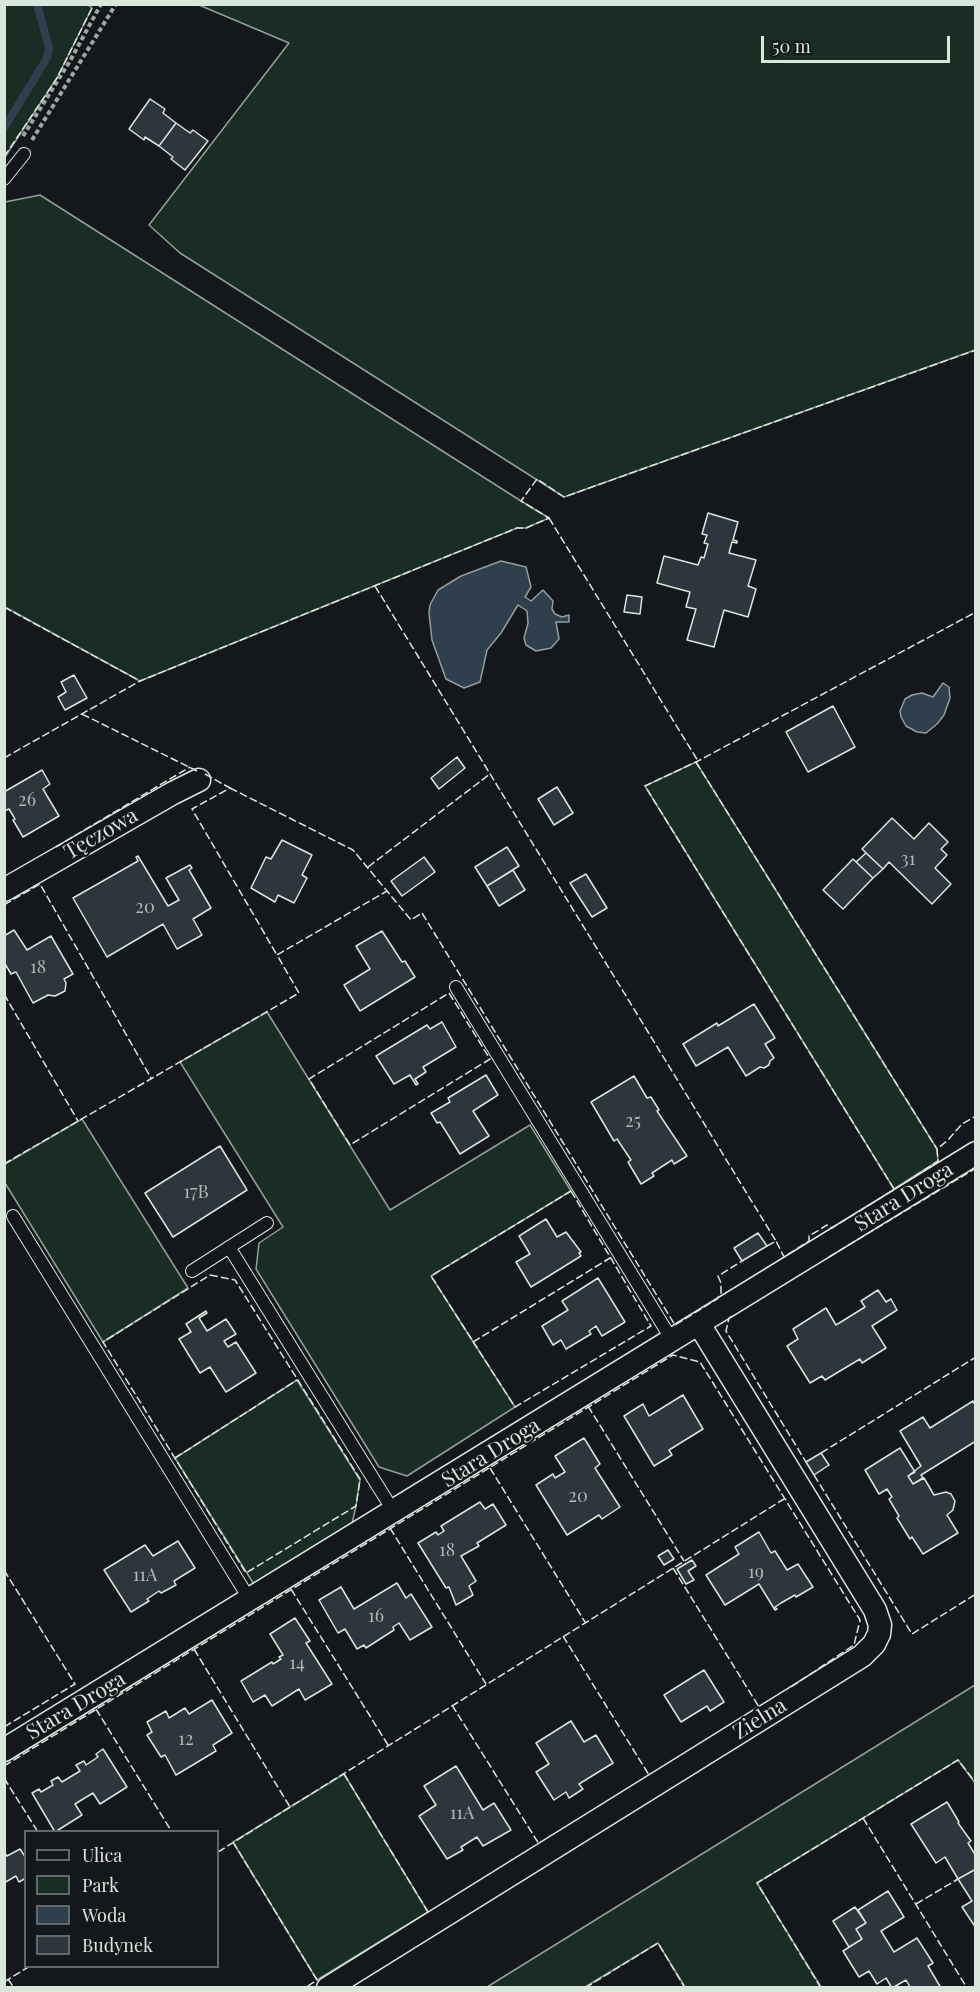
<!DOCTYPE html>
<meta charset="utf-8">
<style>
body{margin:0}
#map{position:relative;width:980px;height:1992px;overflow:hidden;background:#14181c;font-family:"Playfair Display",serif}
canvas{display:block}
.frame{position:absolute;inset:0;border:6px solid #d8e6dc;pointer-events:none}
.legend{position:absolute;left:24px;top:1830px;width:195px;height:138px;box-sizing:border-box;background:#14181c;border:2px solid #626a69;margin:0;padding:8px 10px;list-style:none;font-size:18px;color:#d8e6dc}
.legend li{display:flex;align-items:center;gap:12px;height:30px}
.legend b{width:30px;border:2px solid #626a69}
.scale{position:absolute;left:761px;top:36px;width:189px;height:27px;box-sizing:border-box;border:3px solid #d8e6dc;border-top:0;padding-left:8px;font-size:18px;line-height:21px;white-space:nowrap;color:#d8e6dc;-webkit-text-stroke:4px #14181c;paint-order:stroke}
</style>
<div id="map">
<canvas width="980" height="1992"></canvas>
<div class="frame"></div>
<ul class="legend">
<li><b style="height:8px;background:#14181c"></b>Ulica</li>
<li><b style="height:16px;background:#1a2d24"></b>Park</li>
<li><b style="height:16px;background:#2f3f4d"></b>Woda</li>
<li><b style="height:16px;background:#2c363c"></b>Budynek</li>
</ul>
<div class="scale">50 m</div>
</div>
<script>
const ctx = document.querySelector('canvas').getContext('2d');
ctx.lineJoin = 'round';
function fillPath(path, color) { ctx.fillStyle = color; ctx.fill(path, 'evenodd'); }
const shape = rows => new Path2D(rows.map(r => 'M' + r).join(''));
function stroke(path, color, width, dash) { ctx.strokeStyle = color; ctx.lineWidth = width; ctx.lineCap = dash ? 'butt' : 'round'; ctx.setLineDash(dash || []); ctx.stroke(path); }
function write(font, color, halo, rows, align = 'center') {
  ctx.font = font + ' "Playfair Display",serif'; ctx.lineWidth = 4.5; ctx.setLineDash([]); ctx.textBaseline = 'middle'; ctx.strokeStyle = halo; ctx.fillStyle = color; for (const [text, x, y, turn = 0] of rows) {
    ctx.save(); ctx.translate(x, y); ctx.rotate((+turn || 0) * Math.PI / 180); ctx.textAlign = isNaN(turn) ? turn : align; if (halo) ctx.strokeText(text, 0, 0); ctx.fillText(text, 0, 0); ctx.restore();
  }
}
const green = shape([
 [5,4,87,4,92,8,57,78,5,157,5,4],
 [199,5,975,5,975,350,564,497,180,253,149,225,289,43,199,5],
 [40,195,521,501,549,518,526,528,517,528,140,681,5,607,5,202,40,195],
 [696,762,937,1149,938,1161,894,1189,645,786,696,762],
 [267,1012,390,1210,530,1125,571,1191,431,1276,515,1407,407,1476,379,1467,256,1269,259,1243,283,1227,180,1062,267,1012],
 [82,1119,188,1288,103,1342,5,1183,5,1164,82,1119],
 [297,1380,360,1480,356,1506,351,1528,255,1586,175,1458,297,1380],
 [975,1685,975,1783,958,1760,757,1883,821,1987,685,1987,658,1943,585,1987,487,1987,975,1685],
 [344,1774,428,1912,317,1980,233,1842,344,1774]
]);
const water = shape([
 [501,561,526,567,531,587,525,597,531,601,543,590,553,601,552,609,555,614,562,617,569,615,569,622,556,622,559,639,551,648,536,651,526,645,524,638,528,623,527,611,518,605,501,633,487,650,480,682,464,688,446,679,432,640,429,613,430,605,438,590,461,576,501,561],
 [943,683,949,687,950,698,944,715,937,724,926,733,917,732,906,726,901,717,900,711,905,699,912,695,922,693,933,697,943,683]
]);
const stream = shape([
 [4,128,47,58,49,48,37,4]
]);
const building = shape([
 [150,99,165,109,163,113,176,123,159,146,145,137,144,140,129,129,150,99],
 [176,123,190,133,193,130,208,141,185,170,171,159,173,157,159,146,176,123],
 [708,513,738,522,733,540,737,541,737,543,732,542,729,553,756,560,748,586,756,589,748,617,724,610,714,647,687,640,696,609,686,607,690,592,657,583,664,556,698,565,701,557,704,558,708,544,704,543,707,535,702,534,708,513],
 [627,595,642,597,640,614,624,612,627,595],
 [74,675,87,698,65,710,58,697,66,692,61,682,74,675],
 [833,706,855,747,808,772,786,732,833,706],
 [457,757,465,768,439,789,431,778,457,757],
 [42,770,50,784,43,789,59,816,23,837,13,820,15,819,9,809,4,811,4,792,42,770],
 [557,787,573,813,554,825,538,799,557,787],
 [892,818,914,839,929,823,948,842,941,849,947,855,935,868,951,884,932,904,889,862,883,869,862,849,892,818],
 [282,840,312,855,302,875,307,878,294,903,278,895,275,902,251,888,266,857,271,859,282,840],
 [507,847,519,866,487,886,475,867,507,847],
 [866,853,883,869,873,878,856,862,866,853],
 [138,856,168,906,179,900,166,878,190,865,192,868,189,870,211,908,193,919,202,935,177,949,163,924,107,957,73,898,138,861,136,857,138,856],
 [424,857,435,872,402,896,391,881,424,857],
 [853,859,873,878,843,909,823,890,853,859],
 [513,870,525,890,499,906,487,886,513,870],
 [586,874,607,908,592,917,570,883,586,874],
 [14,930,27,950,51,936,73,974,64,979,66,983,65,991,55,996,48,995,33,1003,16,972,11,974,4,962,4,936,14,930],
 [382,931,402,962,405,961,415,977,360,1011,344,985,370,969,356,946,382,931],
 [754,1004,775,1038,765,1044,774,1058,770,1061,769,1065,764,1068,760,1067,746,1076,728,1047,696,1066,683,1044,717,1023,718,1026,754,1004],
 [442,1022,456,1047,423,1067,426,1072,415,1079,418,1084,416,1085,410,1075,394,1084,376,1056,427,1025,430,1029,442,1022],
 [486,1075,498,1095,473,1111,489,1136,460,1154,440,1122,437,1123,431,1113,450,1102,448,1098,486,1075],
 [634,1076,647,1098,651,1097,659,1110,657,1111,687,1156,674,1164,672,1160,652,1173,654,1176,641,1184,628,1162,631,1160,617,1139,614,1141,591,1102,634,1076],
 [220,1146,247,1190,173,1237,145,1193,220,1146],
 [546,1219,557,1237,566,1232,581,1252,579,1253,581,1256,531,1287,516,1262,530,1254,519,1236,546,1219],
 [758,1233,767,1246,742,1261,734,1248,758,1233],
 [598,1278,625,1322,602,1336,596,1326,589,1331,591,1334,566,1349,561,1340,553,1345,542,1326,568,1310,562,1301,598,1278],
 [878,1290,886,1302,891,1299,897,1310,872,1326,886,1348,862,1363,860,1359,825,1380,822,1376,810,1383,787,1346,798,1339,793,1329,826,1308,836,1325,865,1307,861,1301,878,1290],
 [206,1311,207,1313,199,1318,207,1331,226,1319,236,1334,224,1341,228,1347,236,1342,256,1373,226,1392,210,1367,200,1373,179,1339,191,1332,186,1324,206,1311],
 [683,1395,703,1429,669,1450,672,1455,654,1466,624,1416,643,1404,649,1416,683,1395],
 [973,1401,976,1406,976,1441,921,1475,923,1478,913,1484,908,1476,921,1466,900,1431,923,1417,930,1428,973,1401],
 [584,1438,600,1464,595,1468,620,1507,602,1519,599,1515,567,1535,536,1485,553,1474,555,1478,565,1472,555,1456,584,1438],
 [900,1448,915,1472,908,1476,913,1484,924,1478,934,1495,946,1492,951,1494,955,1501,953,1510,947,1515,958,1533,923,1554,912,1537,910,1539,897,1518,899,1516,889,1499,892,1497,887,1489,879,1494,865,1470,900,1448],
 [821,1453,829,1465,814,1475,806,1462,821,1453],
 [480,1502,485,1509,493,1504,506,1525,477,1543,479,1546,461,1556,476,1581,469,1586,473,1595,456,1605,449,1587,446,1588,418,1543,436,1532,438,1535,444,1531,441,1526,480,1502],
 [759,1532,771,1553,775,1551,787,1570,798,1564,813,1587,796,1597,795,1595,781,1603,775,1607,777,1609,775,1610,759,1584,725,1605,706,1575,739,1554,735,1547,759,1532],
 [178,1541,195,1568,174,1581,176,1585,161,1593,159,1591,147,1599,149,1601,131,1612,104,1570,145,1545,153,1556,178,1541],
 [668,1550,674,1559,664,1565,658,1556,668,1550],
 [692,1560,696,1566,688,1571,694,1580,686,1584,677,1569,692,1560],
 [397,1583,406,1598,411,1594,432,1627,410,1640,399,1623,393,1627,394,1630,366,1648,364,1645,357,1649,345,1629,338,1633,319,1600,341,1587,354,1609,397,1583],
 [295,1618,310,1641,306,1643,332,1684,305,1700,299,1689,272,1706,265,1695,253,1702,241,1681,272,1662,273,1664,281,1659,279,1657,283,1655,270,1634,295,1618],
 [704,1670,724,1702,710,1711,707,1706,681,1722,664,1695,704,1670],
 [212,1700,232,1733,213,1745,216,1751,176,1775,165,1755,161,1757,147,1735,152,1732,147,1722,166,1711,169,1718,185,1708,189,1714,212,1700],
 [571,1721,584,1742,596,1735,613,1763,579,1784,583,1789,569,1798,566,1792,554,1800,536,1772,549,1764,536,1743,571,1721],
 [103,1749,127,1787,100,1804,93,1793,75,1804,82,1815,55,1832,32,1793,39,1789,41,1792,53,1785,51,1781,58,1777,62,1782,80,1771,76,1765,84,1761,86,1765,98,1757,96,1754,103,1749],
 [456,1766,483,1810,494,1803,511,1830,483,1846,477,1837,461,1847,463,1850,447,1859,419,1816,436,1805,424,1786,456,1766],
 [947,1802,959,1822,958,1823,971,1841,968,1843,976,1856,976,1869,958,1879,945,1857,936,1863,911,1824,947,1802],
 [20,1849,26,1858,26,1878,19,1882,16,1876,4,1883,4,1852,7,1856,20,1849],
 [976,1869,976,1928,962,1907,972,1901,958,1879,976,1869],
 [888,1891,904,1917,881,1931,894,1952,917,1938,933,1963,928,1966,941,1988,909,1988,910,1987,906,1980,892,1988,886,1978,877,1984,869,1971,859,1977,843,1951,862,1939,856,1929,866,1923,858,1910,888,1891],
 [855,1907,866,1923,856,1929,862,1939,849,1947,833,1921,855,1907]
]);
const path = shape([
 [23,136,70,61,101,4],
 [32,140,116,4]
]);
const lane = shape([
 [4,179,24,154],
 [456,987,672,1340],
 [13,1216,250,1600],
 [229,1247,394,1512],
 [192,1271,267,1223]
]);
const street = shape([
 [4,890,173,793,199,780],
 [4,1750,976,1153],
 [328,1988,862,1656,874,1644,879,1634,880,1625,875,1610,699,1324]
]);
const fence = shape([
 [4,157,57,78,94,4],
 [549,518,698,761],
 [375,586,776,1241],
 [4,607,140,681],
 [82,714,197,771],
 [4,758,140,681,517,528,526,528,549,518,521,501,537,479,564,497,976,350],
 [696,762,937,1149],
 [205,774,230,788,192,809,277,955],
 [230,788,353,850,411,920,422,913,675,1325,717,1299,721,1293,721,1283,718,1276,742,1261],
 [56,847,190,767],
 [368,867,490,774],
 [4,905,40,884,151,1078],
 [449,993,490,1059,350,1145,309,1079,449,993],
 [4,994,78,1121],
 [4,1164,299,993,277,955,387,891],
 [894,1189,645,786,698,761,976,612],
 [571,1191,651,1326,515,1407,431,1276,571,1191],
 [767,1246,776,1241,784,1257,809,1241,809,1236,819,1230,827,1225,832,1228,895,1189,938,1161,937,1149,948,1140,962,1124,976,1116],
 [829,1257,976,1168],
 [210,1275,235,1280,360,1479,356,1506,246,1573,103,1342,210,1275],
 [732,1316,729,1318,726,1331,806,1462],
 [473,1342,610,1258],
 [588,1406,684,1561],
 [821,1453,976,1357],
 [175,1458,297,1380],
 [490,1468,585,1622],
 [814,1475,912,1634,976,1594],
 [390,1528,486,1684],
 [673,1568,759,1707],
 [4,1570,75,1684,4,1727],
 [291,1589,388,1745],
 [563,1636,649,1775],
 [194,1649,290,1807],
 [452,1705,539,1844],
 [96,1709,172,1832],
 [4,1766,673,1355,700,1362,860,1620,854,1645,788,1689],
 [344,1774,428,1912,431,1910],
 [4,1778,38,1832],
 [863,1818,967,1988],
 [233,1842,317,1980,305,1988],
 [218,1852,784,1499],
 [916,1904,958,1879],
 [8,1979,14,1988],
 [4,1982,30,1966],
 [585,1988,658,1943,685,1988],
 [821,1988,757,1883,958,1760,976,1783]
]);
const numberNames = [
 ["26",27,800],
 ["31",908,859],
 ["20",145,907],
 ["18",38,967],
 ["25",633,1121],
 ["17B",196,1192],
 ["20",578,1496],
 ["18",447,1550],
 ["19",756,1572],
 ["11A",145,1575],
 ["16",376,1616],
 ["14",297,1663],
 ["12",186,1739],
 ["11A",462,1813]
];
const streetNames = [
 ["Tęczowa",101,834,-30],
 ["Stara Droga",904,1197,-32],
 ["Stara Droga",491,1453,-32],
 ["Stara Droga",76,1706,-31],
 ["Zielna",760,1719,-32]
];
fillPath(green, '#1a2d24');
stroke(green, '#939e99', 1.5);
fillPath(water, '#2f3f4d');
stroke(water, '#939e99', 1.5);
stroke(stream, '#2f3f4d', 8);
fillPath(building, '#2c363c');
stroke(building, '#d8e6dc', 1.5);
stroke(lane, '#d8e6dc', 14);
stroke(street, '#d8e6dc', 25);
stroke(path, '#9da8a2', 4, [4.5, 3]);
stroke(lane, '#14181c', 12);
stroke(street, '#14181c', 22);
stroke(fence, '#d8e6dc', 1.5, [8, 3]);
write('18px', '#adbab4', null, numberNames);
write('21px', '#d8e6dc', '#14181c', streetNames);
</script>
